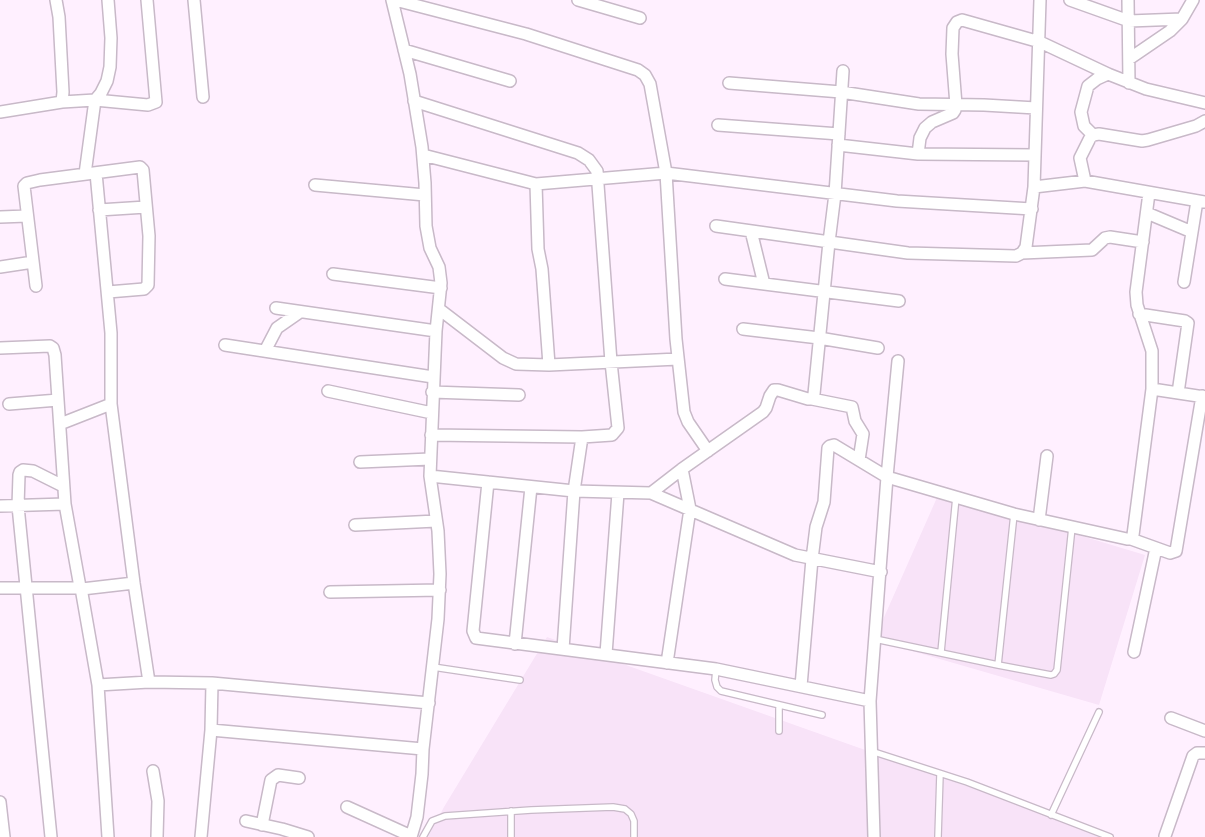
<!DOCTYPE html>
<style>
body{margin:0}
canvas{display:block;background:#fff0ff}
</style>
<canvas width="1205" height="837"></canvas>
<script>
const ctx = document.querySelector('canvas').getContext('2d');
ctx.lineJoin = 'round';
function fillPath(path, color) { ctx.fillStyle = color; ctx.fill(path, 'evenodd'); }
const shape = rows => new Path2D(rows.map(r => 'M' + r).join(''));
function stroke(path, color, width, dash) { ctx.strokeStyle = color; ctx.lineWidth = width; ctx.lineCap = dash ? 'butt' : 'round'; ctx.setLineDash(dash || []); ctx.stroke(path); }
const built = shape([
 [939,493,1145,555,1099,705,874,640],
 [547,637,1110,837,428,837,444,807]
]);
const lane = shape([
 [875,639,998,665,1051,675,1054,674,1057,670,1072,527],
 [941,652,956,497],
 [998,665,1014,514],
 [433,667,520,680],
 [716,669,715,680,717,687,721,691,822,715],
 [779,705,779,731],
 [871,751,967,782,1110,837],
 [511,811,511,837],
 [1051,815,1099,712],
 [423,837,432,821,445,816,531,810,613,807,625,809,631,814,634,821,634,837],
 [938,837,940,774]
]);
const street = shape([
 [194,0,203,97],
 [392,0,410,74,422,147,425,183,426,226,430,248,439,267,441,283,436,331,430,476,438,531,440,574,438,619,423,749,422,774,417,817,411,837],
 [395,0,526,34,638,70,645,75,650,84,666,173,676,339,684,412,688,422,708,451],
 [578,0,640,18],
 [1070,0,1129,21,1182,19],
 [1128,0,1129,83],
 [404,50,510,81],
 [1129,59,1170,31,1182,19,1193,0],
 [729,83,841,92,919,104,984,105,1036,108],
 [414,101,578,153,589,160,597,171,611,362,618,428,612,435,582,437,574,491,563,649],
 [62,102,95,100,148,105,156,102,147,0],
 [0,112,62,102,63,92,59,17,56,0],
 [718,125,839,134],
 [1093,135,1084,126,1081,112,1088,86,1097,79,1108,74],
 [838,145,918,154,1035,155],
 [918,154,920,138,925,128,932,122,953,113,955,110,956,105,952,54,953,28,957,22,962,20,1040,42,1108,74,1146,89,1205,103],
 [423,155,536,184,666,173,897,201,1032,209],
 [96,173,111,333,111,404,134,583,149,682],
 [85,174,95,100,101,93,107,81,110,67,111,38,108,0],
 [1085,181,1080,158,1090,138,1093,135,1099,134,1142,141,1148,140,1196,126,1205,121],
 [536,184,538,249,542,269,549,365],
 [315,185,425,195],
 [1034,187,1085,181,1205,202],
 [99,210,146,207],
 [1147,213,1192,232],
 [0,217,27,216],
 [716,226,908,253,1016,256,1022,253,1026,247,1034,187,1040,0],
 [751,231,764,284],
 [1022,253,1092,250,1105,238,1110,237,1143,242],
 [0,267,33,262],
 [333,274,441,288],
 [725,279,899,301],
 [1184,282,1197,201],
 [36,286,24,186,27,183,40,180,140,167,143,170,149,236,148,285,144,289,108,292],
 [276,308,436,331],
 [439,309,503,358,516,364,549,365,678,359],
 [1139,314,1185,321,1188,323,1178,393],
 [743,329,819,338,878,348],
 [225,345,433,377],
 [0,348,50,346,53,348,55,355,65,504,80,587],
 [265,351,277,328,300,312],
 [1152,389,1205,397],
 [328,391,432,413],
 [432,392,519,395],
 [812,399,852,407,855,421,863,434,859,460],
 [9,404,58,400],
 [60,424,111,404],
 [431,435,582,437],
 [360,462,430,459],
 [430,476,574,491,651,493,795,555,881,572],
 [488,482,473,631,476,638,716,669,870,701],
 [651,493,682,469,763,412,766,408,770,396,774,390,778,390,808,399,812,399,814,394,829,242,835,194,843,71],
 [0,506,65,504],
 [1039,520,1047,456],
 [355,525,436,521],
 [1131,539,1170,553,1176,551,1202,396],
 [0,588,81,588,98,685,149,682,212,683,429,703],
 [82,589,134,583],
 [330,592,440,590],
 [515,644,531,487],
 [1134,652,1156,548],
 [606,654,618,493],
 [667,663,690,509,682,469],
 [98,685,108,837],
 [801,686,812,559,816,527,824,502,828,448,830,446,834,445,887,477,1014,514,1127,539,1131,539,1133,535,1152,389,1152,351,1137,305,1136,292,1149,193],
 [1171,718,1205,731],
 [211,730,423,749],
 [153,771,158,801,157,837],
 [0,802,4,837],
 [347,807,411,836],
 [246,821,282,829,308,837],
 [262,825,271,780,278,775,299,778],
 [1165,836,1193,756,1197,753,1205,753],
 [51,837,18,506,19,475,20,472,23,470,33,471,63,486],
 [201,837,211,730,212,683],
 [874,837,870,701,887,477,898,361]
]);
fillPath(built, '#f8e3f8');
stroke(lane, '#c8b9c8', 8);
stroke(street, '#c8b9c8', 14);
stroke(lane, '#fff', 5.5);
stroke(street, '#fff', 11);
</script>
